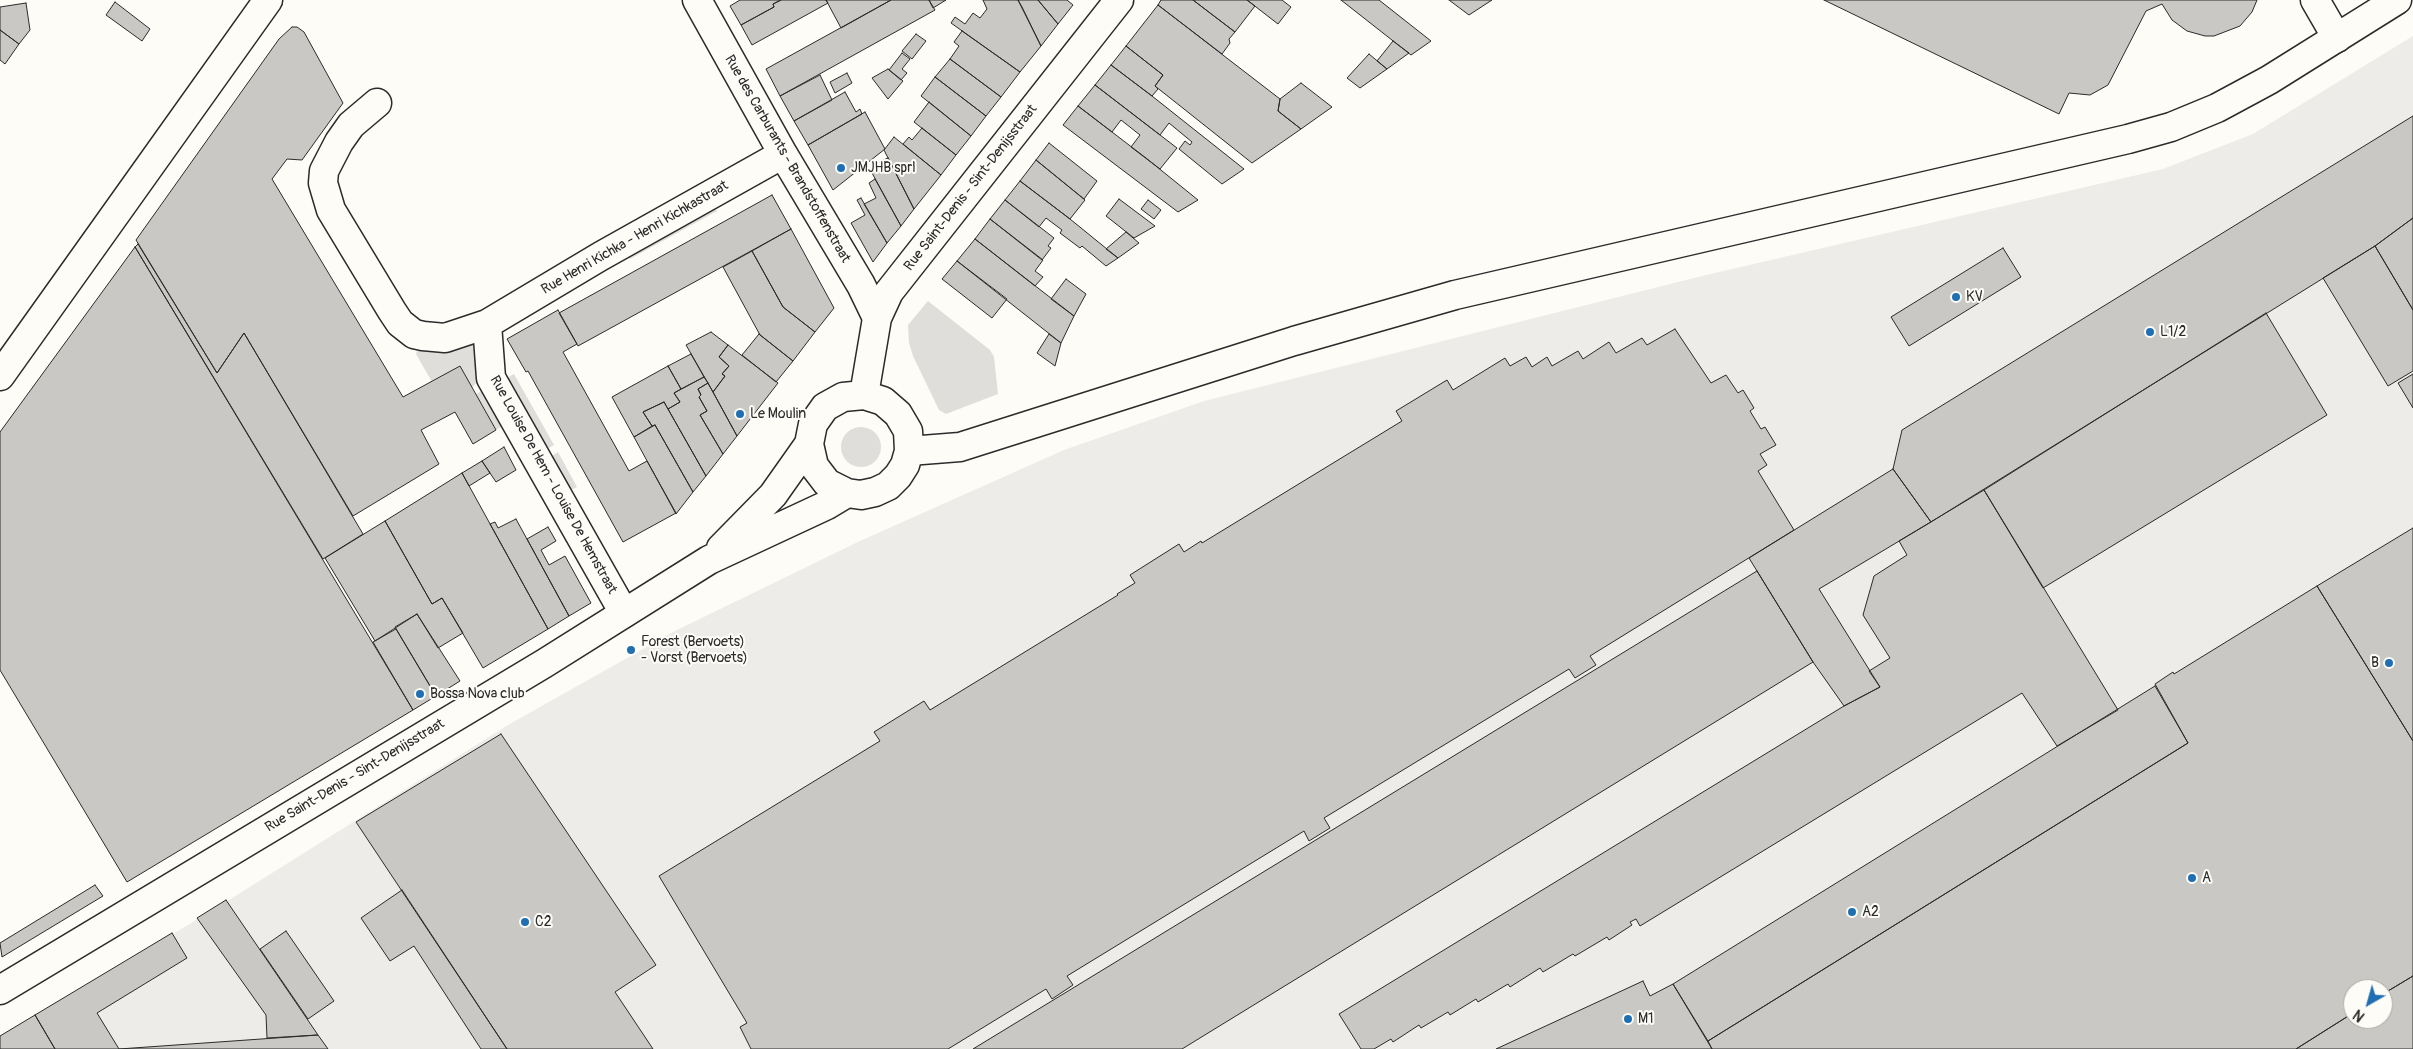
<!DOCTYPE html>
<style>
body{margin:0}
#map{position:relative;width:2413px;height:1049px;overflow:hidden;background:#fdfcf7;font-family:Pangolin,sans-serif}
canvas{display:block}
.north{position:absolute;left:2343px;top:979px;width:50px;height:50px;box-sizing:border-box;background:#fdfcf7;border:1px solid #a9a8a5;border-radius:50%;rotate:218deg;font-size:14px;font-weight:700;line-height:20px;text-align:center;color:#2b2b2b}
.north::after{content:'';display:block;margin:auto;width:18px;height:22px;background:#1f6fb2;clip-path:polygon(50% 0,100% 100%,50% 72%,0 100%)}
</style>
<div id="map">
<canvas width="2413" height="1049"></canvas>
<div class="north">N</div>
</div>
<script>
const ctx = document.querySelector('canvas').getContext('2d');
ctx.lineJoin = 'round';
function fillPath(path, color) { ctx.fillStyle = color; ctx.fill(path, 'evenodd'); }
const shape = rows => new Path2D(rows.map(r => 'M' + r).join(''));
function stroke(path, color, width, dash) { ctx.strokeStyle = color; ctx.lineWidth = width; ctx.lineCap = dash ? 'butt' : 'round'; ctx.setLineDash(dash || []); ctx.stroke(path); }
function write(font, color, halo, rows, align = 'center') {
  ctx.font = font + ' Pangolin,sans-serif'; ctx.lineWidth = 4; ctx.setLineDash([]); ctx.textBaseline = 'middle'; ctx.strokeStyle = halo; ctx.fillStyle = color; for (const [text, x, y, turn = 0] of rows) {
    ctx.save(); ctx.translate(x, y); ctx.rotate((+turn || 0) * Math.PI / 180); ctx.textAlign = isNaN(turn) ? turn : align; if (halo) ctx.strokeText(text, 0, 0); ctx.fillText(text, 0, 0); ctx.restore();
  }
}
const built = shape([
 [2413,36,2413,1049,0,1049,0,1039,229,900,508,725,675,631,860,541,1064,450,1204,401,1702,276,2163,169,2253,134],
 [2353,989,2383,989,2383,1019,2353,1019]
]);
const green = shape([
 [713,205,717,211,630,259,627,252],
 [928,301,990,350,994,357,998,394,946,414,939,410,913,356,909,343,908,325],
 [475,342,481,377,472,388,460,366,432,382,416,354,418,348],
 [514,374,554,445,542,452,502,381],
 [487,388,506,424,496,430,476,394],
 '841 447a20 20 0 1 1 40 0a20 20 0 1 1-40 0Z',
 [558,452,577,487,565,493,546,460]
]);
const building = shape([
 [740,0,781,0,773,4,774,7,741,25,730,6,740,0],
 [781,0,826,0,828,3,752,45,741,25,774,7,773,4,781,0],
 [826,0,891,0,841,28,826,0],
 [891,0,929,0,935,10,780,96,766,69,891,0],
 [929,0,946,0,933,8,929,0],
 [983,0,1018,0,1022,7,1041,46,1020,72,951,23,955,17,965,24,973,13,980,18,987,9,983,0],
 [1018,0,1038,0,1058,24,1041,46,1018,0],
 [1038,0,1067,0,1073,5,1058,24,1038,0],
 [1161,0,1193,0,1235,32,1229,39,1230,43,1222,54,1158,5,1161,0],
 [1193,0,1247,0,1255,6,1235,32,1193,0],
 [1247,0,1282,0,1291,7,1278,24,1247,0],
 [1341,0,1379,0,1431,41,1411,55,1341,0],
 [1449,0,1492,0,1469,15,1449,0],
 [1824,0,2257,0,2252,12,2240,26,2214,36,2205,36,2187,31,2172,20,2162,4,2146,11,2108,85,2090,95,2069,93,2059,114,1824,0],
 [115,2,150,29,142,41,106,15,115,2],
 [26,3,30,30,19,44,0,30,0,7,26,3],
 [1158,5,1280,99,1278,111,1301,129,1252,163,1155,86,1163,75,1126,46,1158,5],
 [292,27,297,27,304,32,343,103,302,160,287,159,272,179,403,397,460,366,496,430,473,444,455,412,421,430,439,464,353,516,244,333,217,373,136,240,279,39,292,27],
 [0,30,19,44,5,64,0,60,0,30],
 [962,31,1020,72,1001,97,950,59,959,46,954,42,962,31],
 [916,34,926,41,912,59,902,51,916,34],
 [1393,41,1409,53,1387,69,1377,61,1393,41],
 [1126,46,1163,75,1155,86,1158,89,1152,96,1111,65,1126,46],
 [902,53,910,59,902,69,907,73,901,80,889,70,902,53],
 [1369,54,1387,69,1360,88,1347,78,1369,54],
 [950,59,1001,97,986,116,935,77,950,59],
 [1111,65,1152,96,1244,169,1222,184,1179,149,1185,141,1190,145,1192,142,1169,123,1160,135,1095,85,1111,65],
 [888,69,903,81,888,99,872,78,888,69],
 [847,73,852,83,835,93,830,82,847,73],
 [820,75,832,100,794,121,780,96,820,75],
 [935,77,986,116,971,136,921,96,935,77],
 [1301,83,1332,107,1301,129,1278,111,1280,99,1301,83],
 [1095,85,1177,148,1160,169,1131,147,1140,135,1121,120,1112,132,1078,106,1095,85],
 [845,92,856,112,860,109,862,114,808,145,794,121,845,92],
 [929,102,971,136,956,155,914,122,929,102],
 [1078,106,1146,158,1198,200,1178,212,1063,125,1078,106],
 [865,112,885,149,833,190,808,145,865,112],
 [2413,116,2413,218,2375,246,1931,522,1893,469,1902,430,2413,116],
 [922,128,956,155,941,175,903,144,909,137,912,140,922,128],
 [894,137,941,175,914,209,884,150,894,137],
 [1049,143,1097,181,1084,199,1036,160,1049,143],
 [888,158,914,209,901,226,872,173,880,169,877,163,888,158],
 [1036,160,1085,200,1070,219,1020,181,1036,160],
 [875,179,901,226,887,243,864,204,876,198,869,183,875,179],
 [1020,181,1070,219,1118,258,1106,266,1082,246,1080,248,1060,233,1062,230,1046,218,1039,227,1005,200,1020,181],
 [772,195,791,229,578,346,559,313,772,195],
 [861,198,887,243,873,262,851,223,865,215,857,200,861,198],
 [1119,199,1155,226,1134,238,1106,216,1119,199],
 [1005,200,1054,238,1048,246,1051,248,1042,260,990,219,1005,200],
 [1148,200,1161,210,1154,219,1141,209,1148,200],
 [2413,218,2413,310,2375,246,2413,218],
 [990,219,1043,260,1035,271,1043,277,1035,286,975,239,990,219],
 [791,229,834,308,815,332,783,307,752,251,791,229],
 [1126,232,1139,243,1118,258,1106,249,1126,232],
 [975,239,1074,316,1061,343,957,261,975,239],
 [138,244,217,373,244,333,363,534,323,559,135,247,138,244],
 [2375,246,2413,310,2413,371,2388,386,2323,278,2375,246],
 [135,247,413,710,127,882,0,670,0,432,135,247],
 [2003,248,2021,277,1909,346,1891,317,2003,248],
 [752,251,783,307,815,332,793,361,760,335,723,267,752,251],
 [957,261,1007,299,992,318,942,279,957,261],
 [1066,279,1086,294,1074,316,1051,299,1066,279],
 [558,310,577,344,563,352,629,471,647,461,676,513,623,542,528,371,526,372,507,339,558,310],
 [2266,313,2327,415,2043,588,1984,490,2266,313],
 [1675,329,1711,383,1726,375,1738,393,1743,390,1754,408,1750,411,1761,429,1765,427,1776,445,1760,454,1767,465,1758,471,1794,530,1590,656,1596,665,1575,678,1569,669,1324,818,1330,828,1309,841,1304,831,1067,976,1073,985,1052,999,1046,989,948,1049,751,1049,740,1027,747,1023,659,876,880,741,874,732,924,701,930,710,1118,595,1117,594,1135,583,1130,575,1179,544,1184,552,1201,541,1202,543,1402,421,1396,411,1447,380,1453,390,1505,358,1510,366,1526,357,1532,367,1547,357,1552,366,1578,351,1583,359,1609,342,1616,353,1642,338,1647,345,1675,329],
 [711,332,728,345,719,357,729,366,722,374,725,376,713,392,686,345,711,332],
 [759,334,793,361,776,382,742,355,759,334],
 [1049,334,1061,343,1055,366,1037,353,1049,334],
 [728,345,778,383,737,436,713,392,725,376,722,374,729,366,719,357,728,345],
 [691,354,704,377,681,389,668,366,691,354],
 [668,366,681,389,674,393,680,402,668,409,664,402,643,412,652,426,634,437,612,397,668,366],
 [2413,374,2413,408,2398,383,2413,374],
 [704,377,708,383,698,389,701,395,699,397,707,411,700,415,723,454,706,476,668,409,680,402,674,393,704,377],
 [708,383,737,436,723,454,700,415,707,411,699,397,701,395,698,389,708,383],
 [664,402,706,476,693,492,655,425,652,426,643,412,664,402],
 [655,425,693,492,676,514,634,437,655,425],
 [504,447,516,470,496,482,482,461,504,447],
 [482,461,490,473,469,486,462,473,482,461],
 [1893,469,1931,522,1819,589,1880,687,1844,706,1813,662,1749,558,1893,469],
 [462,473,548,629,483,668,442,598,432,604,385,521,462,473],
 [1984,490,2118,710,2057,746,2022,693,1640,926,1636,919,1630,922,1632,925,1609,940,1607,937,1575,956,1573,954,1543,972,1540,968,1510,987,1508,984,1478,1002,1476,999,1450,1015,1448,1012,1421,1028,1419,1025,1393,1042,1391,1039,1374,1049,1361,1049,1339,1014,1844,706,1880,687,1869,671,1890,658,1863,615,1874,576,1907,555,1899,541,1984,490],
 [516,519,569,616,548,629,490,524,495,522,498,528,516,519],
 [385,521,432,604,442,598,463,633,438,648,417,614,375,641,325,558,385,521],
 [548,527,556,541,541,550,549,565,565,556,591,603,569,616,527,539,548,527],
 [2413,528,2413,741,2317,586,2413,528],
 [1757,571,1813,662,1182,1049,973,1049,1757,571],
 [2317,586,2413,741,2413,976,2383,994,2383,989,2353,989,2353,1013,2296,1049,1712,1049,1708,1041,2188,743,2155,684,2173,672,2174,674,2317,586],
 [417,614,460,681,436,696,395,627,417,614],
 [396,629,436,696,413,710,373,642,396,629],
 [2155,686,2188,743,1708,1041,1673,984,2155,686],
 [501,734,656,965,615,992,653,1049,507,1049,356,822,501,734],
 [95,885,103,896,2,957,0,943,95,885],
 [402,890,507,1049,481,1049,414,946,390,961,361,918,402,890],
 [226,900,318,1035,267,1038,266,1015,197,918,226,900],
 [286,931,334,1001,308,1019,260,949,286,931],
 [172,933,187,958,97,1013,119,1049,318,1035,328,1049,55,1049,35,1015,172,933],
 [2413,976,2413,1049,2296,1049,2353,1013,2353,1019,2383,1019,2383,994,2413,976],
 [1643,981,1650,996,1673,984,1712,1049,1496,1049,1643,981],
 [35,1015,55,1049,0,1049,0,1036,35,1015]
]);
const minor = shape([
 [697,0,783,154,861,285,877,318],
 [2315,0,2337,38],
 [377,103,351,125,339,142,324,171,323,183,331,210,392,311,400,323,414,334,423,336,445,338,487,324,601,256,783,154],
 [487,324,491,378,624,613],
 [0,376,268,0],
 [864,395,877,318,889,292,1119,0]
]);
const major = shape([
 [909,451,960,447,1294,341,1455,295,2128,139,2171,127,2217,108,2269,80,2397,0],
 [721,548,773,495,809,444,813,424,825,407,843,397,864,395,883,401,898,414,908,431,909,451,905,465,898,476,888,486,875,492,861,495,847,493,827,483,814,466,809,444],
 [0,990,545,663,709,560,827,505,847,493]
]);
const markers = [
 [841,168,5,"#1f6fb2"],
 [1956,297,5,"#1f6fb2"],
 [2150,332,5,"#1f6fb2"],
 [740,414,5,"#1f6fb2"],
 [631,650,5,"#1f6fb2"],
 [2389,663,5,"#1f6fb2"],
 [420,694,5,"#1f6fb2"],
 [2192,878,5,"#1f6fb2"],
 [1852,912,5,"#1f6fb2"],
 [525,922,5,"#1f6fb2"],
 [1628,1019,5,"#1f6fb2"]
];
const streetNames = [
 ["Rue des Carburants - Brandstoffenstraat",787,159,60],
 ["Rue Saint-Denis - Sint-Denijsstraat",971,188,-52],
 ["Rue Henri Kichka - Henri Kichkastraat",635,238,-30],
 ["Rue Louise De Hem - Louise De Hemstraat",553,485,61],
 ["Rue Saint-Denis - Sint-Denijsstraat",355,776,-31]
];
const poiNames = [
 ["JMJHB sprl",851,168],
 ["KV",1966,297],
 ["L1/2",2160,332],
 ["Le Moulin",750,414],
 ["Forest (Bervoets)",641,642],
 ["- Vorst (Bervoets)",641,658],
 ["B",2379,663,"right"],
 ["Bossa Nova club",430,694],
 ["A",2202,878],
 ["A2",1862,912],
 ["C2",535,922],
 ["M1",1638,1019]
];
fillPath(built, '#edece8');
fillPath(green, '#dfdeda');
fillPath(building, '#c9c8c4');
stroke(building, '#2b2b2b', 1);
stroke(minor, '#2b2b2b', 31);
stroke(major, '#2b2b2b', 31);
stroke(minor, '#fdfcf7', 28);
stroke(major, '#fdfcf7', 28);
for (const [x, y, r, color] of markers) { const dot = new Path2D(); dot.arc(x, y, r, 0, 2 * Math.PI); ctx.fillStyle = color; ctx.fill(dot); stroke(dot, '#fdfcf7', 2); }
write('14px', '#2b2b2b', '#fdfcf7', streetNames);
write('14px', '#2b2b2b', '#fdfcf7', poiNames, 'left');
</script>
